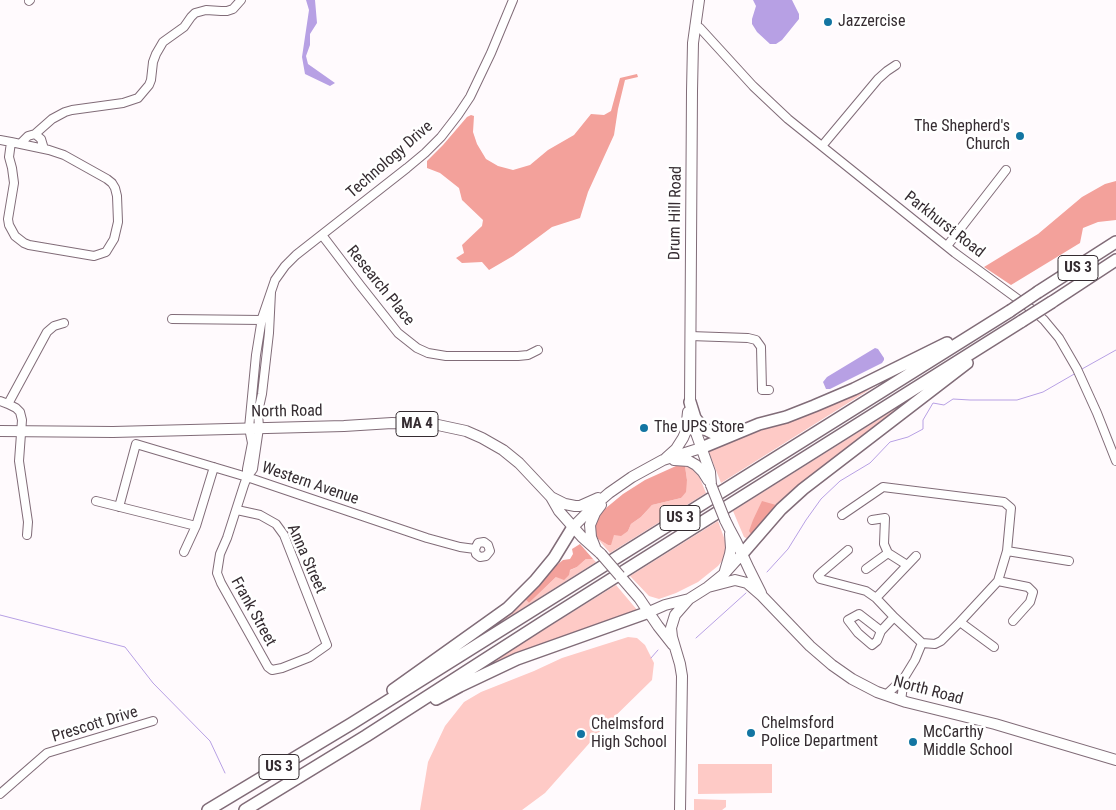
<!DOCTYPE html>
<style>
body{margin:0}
canvas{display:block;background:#fffafd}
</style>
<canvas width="1116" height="810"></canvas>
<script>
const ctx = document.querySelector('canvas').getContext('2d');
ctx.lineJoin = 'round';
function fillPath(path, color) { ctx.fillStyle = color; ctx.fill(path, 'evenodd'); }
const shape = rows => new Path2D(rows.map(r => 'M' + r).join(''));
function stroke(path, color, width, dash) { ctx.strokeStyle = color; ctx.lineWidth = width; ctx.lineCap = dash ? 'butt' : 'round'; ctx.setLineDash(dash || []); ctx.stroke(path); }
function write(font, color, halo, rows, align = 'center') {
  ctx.font = font + ' "Roboto Condensed",sans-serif'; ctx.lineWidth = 5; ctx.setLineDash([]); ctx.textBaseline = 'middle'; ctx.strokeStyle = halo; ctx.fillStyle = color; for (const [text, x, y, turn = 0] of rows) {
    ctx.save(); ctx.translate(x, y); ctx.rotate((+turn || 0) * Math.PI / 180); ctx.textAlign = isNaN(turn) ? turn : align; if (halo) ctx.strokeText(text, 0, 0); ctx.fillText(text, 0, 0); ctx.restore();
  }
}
const green = shape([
 [878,381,880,383,721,483,708,450,811,412],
 [916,396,750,538,748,539,744,537,733,511],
 [685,466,691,468,699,476,706,493,610,553,598,539,608,545,614,534,628,531,631,524,641,517,652,505,681,498,687,480],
 [718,521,727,546,725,557,718,566,698,582,676,593,659,599,649,596,630,576],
 [586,559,593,559,596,562,444,658,524,598,529,603,556,577,577,567],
 [616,585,638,611,488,668,487,665],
 [628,637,637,638,645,645,654,663,652,680,602,729,545,793,522,810,420,810,428,762,445,726,464,702,481,692,534,671,562,658],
 [698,764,772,764,772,793,698,794],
 [694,799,726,800,726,807,722,810,694,810]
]);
const forest = shape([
 [637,74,638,77,625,80,618,109,614,135,588,192,580,218,552,227,513,256,489,270,482,262,462,263,456,258,464,253,462,245,482,226,483,220,462,200,459,188,440,173,427,168,427,161,443,145,467,117,471,115,474,116,473,132,477,144,486,159,498,166,513,170,530,165,548,150,574,135,591,114,604,115,611,111,620,78],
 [1116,181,1116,220,1098,222,1083,228,1080,243,1011,285,984,267,1038,234,1082,197,1105,184],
 [676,466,685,466,687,480,686,492,681,498,652,505,641,517,631,524,628,531,621,536,614,535,611,545,608,545,598,539,595,534,594,525,598,515,606,508,623,494,645,480],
 [762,501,776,505,751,534,749,531,753,520],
 [580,544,593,559,586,559,577,567,570,570,569,575,564,580,556,577,529,603,524,598,553,565,557,565,563,560,570,559,573,554,572,549]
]);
const water = shape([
 [306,0,315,0,317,23,310,34,310,45,306,56,308,64,335,83,330,86,305,74,302,57,309,10],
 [753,0,792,0,799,14,799,19,782,40,776,44,770,44,757,32,752,24,752,19,756,6],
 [875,348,878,349,884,358,884,360,882,363,830,389,826,389,823,382,827,377]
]);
const stream = shape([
 [1082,369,1116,350],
 [767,572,788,549,806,520,821,499,840,481,870,463,890,442,908,437,923,429,923,420,933,403,944,405,953,399,970,400,1017,400,1043,392,1076,373],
 [0,615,125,647,153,683,210,741,225,773],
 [696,638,746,593],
 [651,658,658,650]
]);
const minor = shape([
 [29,1,30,0],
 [695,25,700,28,753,86,788,119,955,253,1034,311,1044,320,1059,338,1077,369,1097,413,1116,461],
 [35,134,41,139,44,149],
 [0,140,11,142],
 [11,142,49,150,64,155,107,179,112,183,115,188,117,196,118,222,114,239,106,252,94,256,29,245,24,243,15,236,9,225,8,219,14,183,12,168,9,157,11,142],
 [21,143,28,136,35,134,52,119,65,112,72,110,123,103,138,98,149,85,151,80,153,62,156,54,163,42,184,27,191,17,195,13,206,10,221,11,227,11,233,9,241,0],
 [822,146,878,79,887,71,896,65],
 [322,235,360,285,398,333,417,348,428,353,446,356,518,356,528,355,538,350],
 [947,246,1006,170],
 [172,319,262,320],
 [690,336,748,338,756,340,761,347,762,390,769,390],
 [0,401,8,404,16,408,20,412,22,420,19,461,28,522,27,535],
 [8,404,47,332,54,326,64,323],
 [247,477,247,469,252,443,249,428,256,355,262,318,275,280,285,266,296,255,407,168,425,153,441,137,458,115,470,97,491,53,513,0],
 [96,501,196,526],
 [119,507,136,444,247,477,427,538,460,547,475,549,476,554,480,557,486,556,490,551,488,545,484,542,478,543,475,549],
 [237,510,260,515,276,524,284,535,327,645,310,657,282,668,272,670,268,667,221,583,217,573,220,554,227,538,244,485,247,477,253,469,259,428,258,412,262,394,269,333,271,292],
 [842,515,883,487,1004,502,1011,508,1007,551],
 [872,520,885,518,884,544,888,553,907,565],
 [848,550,822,572,818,576,820,579,866,591,876,598],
 [184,552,196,526,214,467],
 [866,569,888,553],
 [998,581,1007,551,1069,561],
 [894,617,876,598,916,556],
 [881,631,877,641,872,645,858,633,848,620,859,614,881,631,894,617,922,643],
 [994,647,960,622,998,581,1028,587,1033,592,1030,602,1013,621],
 [886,695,904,678,915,660,922,643,935,644,941,641,960,622],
 [901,701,904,678],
 [0,794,47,753,153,721]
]);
const major = shape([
 [699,0,693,43,692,91,690,402,695,430,710,472,711,485],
 [0,431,113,432,344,426,392,423,438,425,466,431,482,438,503,450,519,463,551,497,559,511,582,537,601,554],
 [666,458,676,449,683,438,686,431,688,412],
 [674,460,689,461,696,465,703,472,708,480],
 [551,497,565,504,575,506,580,506,598,498],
 [725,520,729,528,736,541,749,569,761,593],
 [573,527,594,506,609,493,632,477,663,460,701,448],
 [595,547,591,537,590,525,595,513,601,505],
 [725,571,730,554,731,548,730,534],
 [620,576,639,598,658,626,673,645],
 [708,587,735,580,747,583,762,596,810,646,832,665,852,679,877,692,906,702,995,724,1116,760],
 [649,612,665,605,689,599,708,587,724,574,742,554],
 [680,810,682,676,680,664,672,637,671,628,675,615,689,599]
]);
const highway = shape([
 [1038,292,1116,242],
 [1052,302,1116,260],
 [690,402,695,418,703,428,715,434,719,434,730,431],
 [701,448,759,424,786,417,814,406,854,389,947,343],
 [742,554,781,509,803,489,967,363],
 [393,690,508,608,535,581,554,558,573,527],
 [436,699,460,686,517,659,649,612],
 [208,810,351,724,1010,311],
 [245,810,366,736,545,621,1022,321]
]);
const majorBridge = shape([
 [711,485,725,520],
 [601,554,620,576]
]);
const highwayBridge = shape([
 [1010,311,1038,292],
 [1022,321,1052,302]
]);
const markers = [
 [828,22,5,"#1375a2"],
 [1020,136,5,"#1375a2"],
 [644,428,5,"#1375a2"],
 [751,733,5,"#1375a2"],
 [581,734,5,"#1375a2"],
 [913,742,5,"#1375a2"]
];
const shields = [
 [1078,268,40],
 [417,424,42],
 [680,518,40],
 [279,767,40]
];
const shieldNames = [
 ["US 3",1078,268],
 ["MA 4",417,424],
 ["US 3",680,518],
 ["US 3",279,767]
];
const poiNames = [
 ["Jazzercise",838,22],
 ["The Shepherd's",1010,127,"right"],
 ["Church",1010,145,"right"],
 ["The UPS Store",654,428],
 ["Chelmsford",761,724],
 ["Police Department",761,742],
 ["Chelmsford",591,725],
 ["High School",591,743],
 ["McCarthy",923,733],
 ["Middle School",923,751]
];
const streetNames = [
 ["Technology Drive",390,160,-41],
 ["Drum Hill Road",676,213,-89],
 ["Parkhurst Road",944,225,38],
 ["Research Place",380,286,51],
 ["North Road",287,412,-1],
 ["Western Avenue",310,484,19],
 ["Anna Street",306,559,66],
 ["Frank Street",253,612,61],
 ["North Road",928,691,15],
 ["Prescott Drive",95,725,-17]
];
fillPath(green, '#fecac6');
fillPath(forest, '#f3a19b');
fillPath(water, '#b7a0e4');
stroke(stream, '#b7a0e4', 1);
stroke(minor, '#816c78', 10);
stroke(major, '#816c78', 12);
stroke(highway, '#816c78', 14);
stroke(minor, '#fff', 8);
stroke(major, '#fff', 10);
stroke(highway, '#fff', 11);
stroke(majorBridge, '#816c78', 12, []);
stroke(highwayBridge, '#816c78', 14, []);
stroke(majorBridge, '#fff', 10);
stroke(highwayBridge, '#fff', 11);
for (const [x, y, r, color] of markers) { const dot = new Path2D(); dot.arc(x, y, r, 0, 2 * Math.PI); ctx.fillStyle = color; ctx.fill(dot); stroke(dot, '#fff', 2); }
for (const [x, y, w] of shields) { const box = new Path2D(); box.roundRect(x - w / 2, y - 12.5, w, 25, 4); ctx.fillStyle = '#fff'; ctx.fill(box); stroke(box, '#352c31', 1); }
write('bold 15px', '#352c31', null, shieldNames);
write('16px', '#352c31', '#fff', poiNames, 'left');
write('16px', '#352c31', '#fff', streetNames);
</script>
